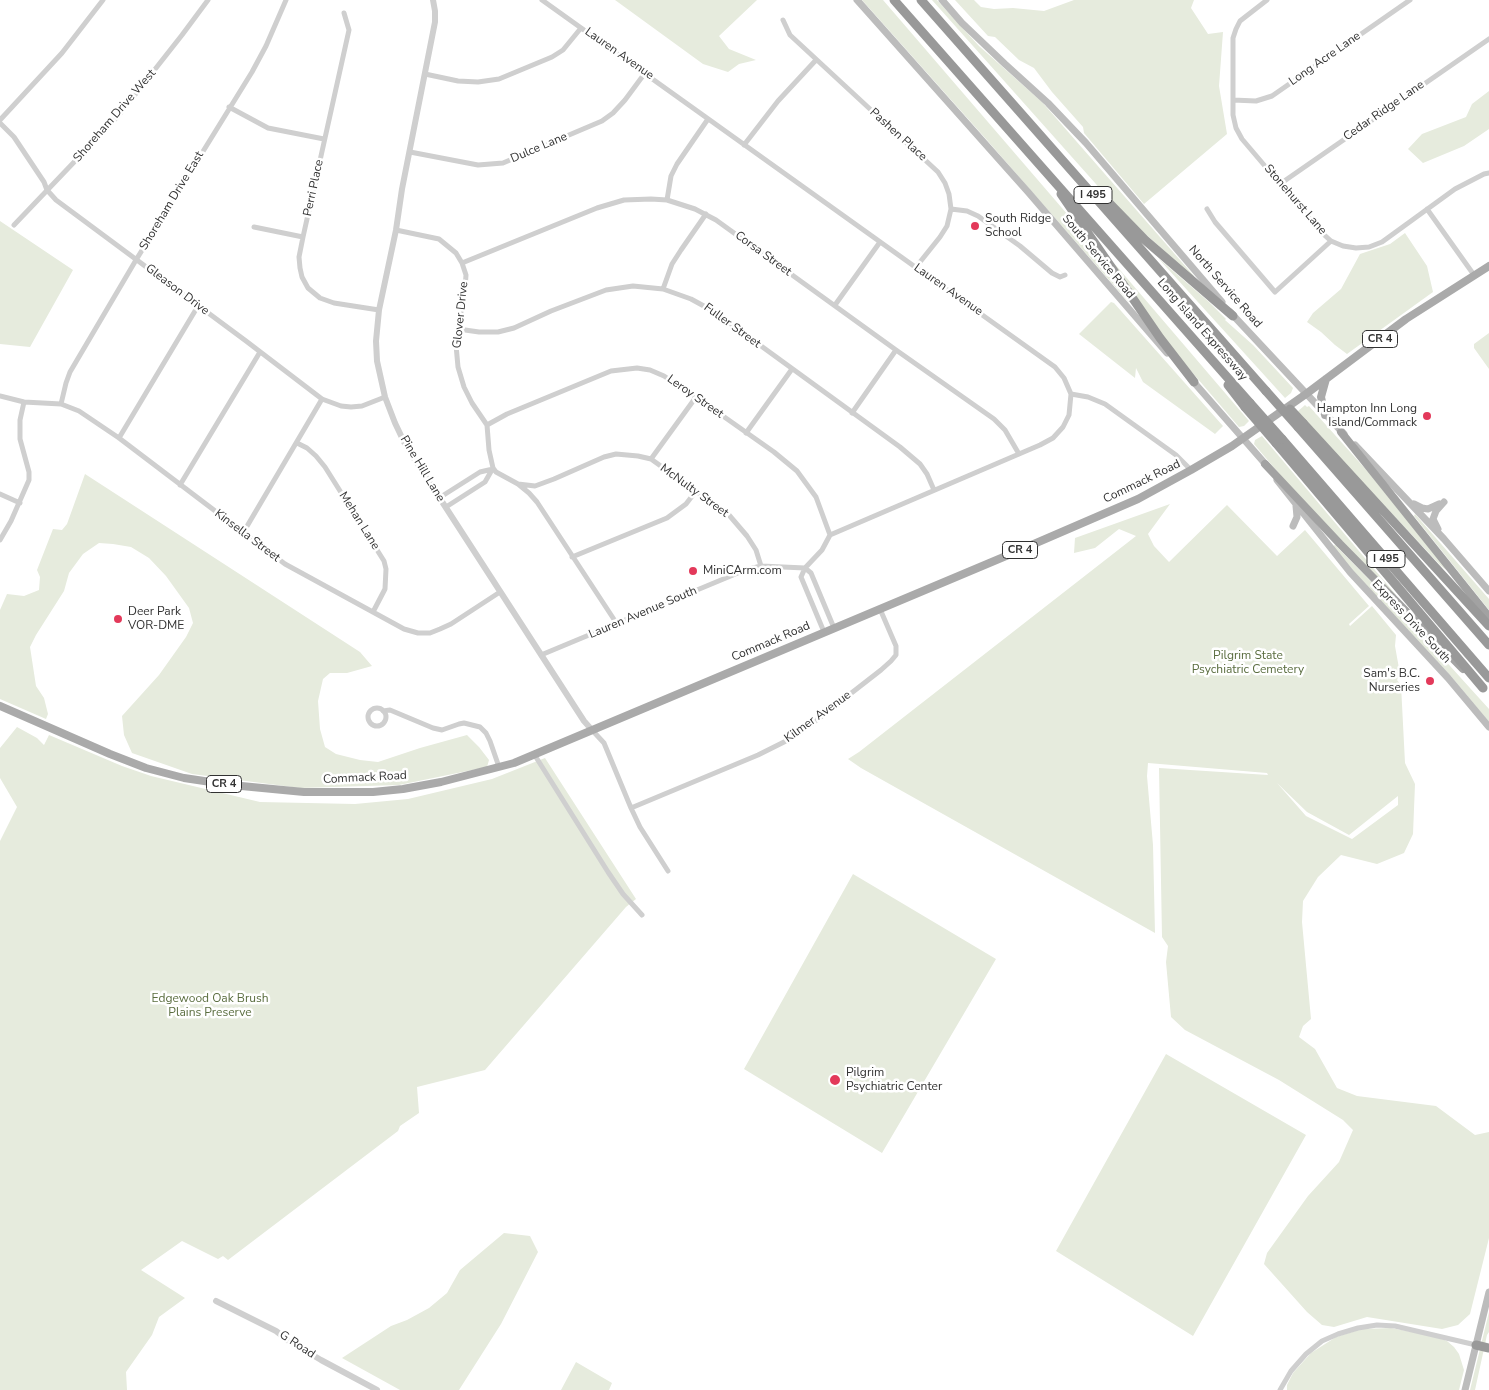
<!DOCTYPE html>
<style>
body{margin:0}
canvas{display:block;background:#fff}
</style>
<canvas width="1489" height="1390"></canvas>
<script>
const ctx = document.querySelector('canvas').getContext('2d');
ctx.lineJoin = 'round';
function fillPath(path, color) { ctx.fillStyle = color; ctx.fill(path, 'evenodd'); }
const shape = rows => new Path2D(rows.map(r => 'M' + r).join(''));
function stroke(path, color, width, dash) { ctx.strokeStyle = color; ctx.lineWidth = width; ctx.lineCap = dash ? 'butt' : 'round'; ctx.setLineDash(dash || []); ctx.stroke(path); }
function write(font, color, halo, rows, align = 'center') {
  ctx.font = font + ' "Nunito Sans",sans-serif'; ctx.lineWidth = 5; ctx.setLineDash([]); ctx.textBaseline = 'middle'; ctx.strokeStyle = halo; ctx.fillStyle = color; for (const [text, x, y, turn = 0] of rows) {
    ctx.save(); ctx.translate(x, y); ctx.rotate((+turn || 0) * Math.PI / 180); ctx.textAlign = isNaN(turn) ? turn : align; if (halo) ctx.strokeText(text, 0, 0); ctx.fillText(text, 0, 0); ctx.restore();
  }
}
const green = shape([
 [615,0,757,0,719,36,729,49,756,60,739,64,728,72,703,64],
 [862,0,883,0,1074,222,1130,304,986,139],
 [932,0,937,0,979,46,1042,102,1194,276,1192,276,1120,211],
 [955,0,974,0,981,7,994,9,1013,8,1044,11,1074,0,1194,0,1191,8,1208,34,1223,32,1219,86,1227,134,1144,204,1084,133,1083,127,1052,92,1034,68,1019,60,995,37,988,36],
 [1489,91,1489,129,1464,146,1423,163,1408,149,1422,134,1466,117,1472,104],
 [0,221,73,270,30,347,0,344],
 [1405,233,1427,266,1433,292,1347,354,1335,345,1321,332,1307,322,1313,313,1341,289,1360,254,1390,244],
 [1158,258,1209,302,1226,319,1225,320,1253,345,1293,388,1291,393,1285,398],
 [1114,263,1249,421,1244,426,1239,427,1167,343,1115,267],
 [1111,302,1114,303,1223,426,1215,434,1143,382,1136,368,1135,378,1079,334],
 [1489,333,1489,369,1474,348,1474,344],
 [1305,405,1307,407,1309,406,1369,473,1443,565,1446,570,1440,565,1297,412],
 [1262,436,1396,595,1395,596,1298,496,1254,444,1255,440],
 [85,474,360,652,372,666,347,673,330,673,323,679,318,701,320,729,325,747,336,754,360,760,378,762,420,748,467,735,479,747,489,760,487,767,399,785,300,788,192,774,132,753,124,735,122,716,159,675,186,637,193,623,189,608,166,576,149,558,131,547,113,544,99,543,83,554,69,573,64,591,36,635,30,647,36,686,44,698,48,714,46,719,0,699,0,610,7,594,24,596,39,590,40,577,37,570,53,529,62,530,67,524],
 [1170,504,1148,534,1154,546,1169,562,1227,505,1277,556,1305,530,1369,606,1349,624,1350,626,1372,606,1396,635,1395,646,1400,674,1397,680,1401,685,1405,763,1415,784,1413,834,1404,853,1377,864,1341,855,1318,877,1303,901,1302,922,1311,1019,1303,1026,1299,1037,1315,1049,1337,1088,1357,1096,1436,1106,1475,1135,1489,1132,1489,1238,1470,1314,1458,1325,1442,1329,1367,1317,1334,1327,1322,1325,1307,1312,1264,1264,1267,1253,1308,1196,1339,1162,1353,1130,1343,1120,1279,1080,1185,1030,1171,1017,1166,962,1168,946,1162,937,1159,768,1268,775,1267,773,1148,763,1147,776,1153,845,1155,933,861,768,848,759,859,752,1136,536,1119,529,1095,548,1074,553,1075,538],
 [1277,783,1307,812,1349,835,1398,796,1398,805,1352,839,1306,816],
 [1415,514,1489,599,1489,610,1414,516],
 [1335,545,1403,614,1489,709,1489,722,1450,675,1340,557,1333,546],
 [17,727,37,738,44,745,49,735,122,766,151,776,260,802,355,804,408,799,492,779,545,758,636,899,626,907,485,1070,417,1087,419,1113,400,1126,398,1131,228,1260,223,1256,218,1259,182,1241,141,1270,185,1298,159,1317,152,1335,126,1372,127,1390,0,1390,0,841,17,807,0,778,0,748],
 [853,874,996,959,882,1153,744,1069],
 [1166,1054,1306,1135,1193,1336,1056,1251],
 [504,1233,530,1236,538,1252,501,1324,459,1390,400,1390,342,1358,391,1326,407,1320,429,1308,447,1293,460,1270],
 [1489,1312,1489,1332,1487,1335,1475,1390,1470,1390],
 [1391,1328,1433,1336,1447,1341,1454,1347,1459,1354,1464,1370,1459,1390,1287,1390,1287,1385,1293,1373,1311,1353,1336,1337,1362,1329],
 [576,1362,612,1383,609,1390,561,1390]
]);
const minor = shape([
 [542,0,1055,367,1064,378,1071,394,1069,415,1063,427,1053,438,1040,445,830,535,822,550,805,568,801,577,824,632],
 [1267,0,1240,21,1236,29,1233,38,1233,115,1236,128,1242,139,1321,232,1331,241,1343,246,1356,248,1369,247,1382,242,1455,189,1484,174,1489,173],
 [344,13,349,30,303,237,299,257,300,268,302,277,308,288,320,298,334,303,379,310],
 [783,20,790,35,938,172,945,183,949,194,951,209,947,226,940,237,916,267],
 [425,74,458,81,478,82,499,79,552,57,563,50,581,28],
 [1233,100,1256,101,1272,96,1410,0],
 [229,107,268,128,324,139],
 [0,120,62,53,103,0],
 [0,123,14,137,44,182,47,190,56,200,246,341,322,399,341,406,351,407,362,406,385,397],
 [744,145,778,101,816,60],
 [410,152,478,165,503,163,602,121,613,113,625,100,645,73],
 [1280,184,1489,39],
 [667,200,671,176,677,164,708,119],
 [951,209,967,211,978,216,1020,246,1052,273,1060,277,1065,275],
 [1207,209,1215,222,1275,292,1331,241],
 [1427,209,1474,275],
 [14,225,119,115,182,35,208,0],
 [254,227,303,237],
 [396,230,439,239,456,253,462,263,466,275,465,289,458,329,456,345,458,367,464,387,472,403,487,425,489,450,493,468,485,482,446,507],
 [462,263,597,208,624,200,651,199,667,200,695,209,716,220,896,350,994,419,1005,430,1019,454],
 [663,289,672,264,681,250,706,214],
 [835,305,880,242],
 [458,329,479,332,498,332,514,328,551,311,606,290,633,286,663,289,691,299,713,311,900,447,920,464,927,474,934,490],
 [1071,394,1088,397,1105,404,1176,455,1191,470],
 [0,396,24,402,61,404,79,411,119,438,285,564,404,629,418,633,430,633,440,629,451,624,500,592],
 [61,404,66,383,70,372,136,260,252,72,266,46,286,0],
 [852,413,896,350],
 [487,425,507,414,611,371,637,368,650,370,664,376,696,397,774,452,797,471,816,497,830,535],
 [746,433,792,369],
 [119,438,198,306],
 [297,443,307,448,316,456,325,467,384,561,386,569,385,589,373,612],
 [651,459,696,397],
 [493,468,496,472,518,484,529,493,537,502,617,624],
 [518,484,535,486,554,479,604,457,616,454,638,456,651,459,729,515,747,536,756,550,761,566],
 [180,485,260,352],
 [0,494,20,503],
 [439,498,480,472,493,469],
 [243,533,322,399],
 [0,540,11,521,29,480,29,472,20,439,20,420,24,402],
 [572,557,667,518,686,504,696,491],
 [805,568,811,573,834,628],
 [541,655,745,570,761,566,805,568],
 '368 717a9 9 0 1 1 18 0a9 9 0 1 1-18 0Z',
 [383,711,390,710,433,728,442,730,459,724,464,723,480,727,486,733,490,741,499,767],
 [592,730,604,743,631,808,640,827,668,871],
 [534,754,608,872,623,894,642,915],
 [631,808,758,755,786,741,800,733,881,670,891,661,896,655,896,646,880,609],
 [1280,1390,1291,1371,1306,1354,1322,1341,1338,1334,1358,1328,1377,1325,1395,1326,1476,1345]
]);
const tertiary = shape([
 [433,0,435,11,435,22,402,189,396,230,379,310,376,341,377,361,385,397,395,423,406,446,584,721,592,730],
 [216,1301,276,1331,289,1341,321,1360,377,1390]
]);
const secondary = shape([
 [857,0,1028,192,1167,353],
 [942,0,962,23,1005,64,1048,103,1086,143,1222,302],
 [1230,312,1344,434],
 [1191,379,1268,467],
 [1355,445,1444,539,1489,591],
 [1277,480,1350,572,1448,678,1489,727],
 [1414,504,1422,508,1428,509,1439,504],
 [1293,526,1297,517,1296,506],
 [1438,529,1433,519,1436,511,1444,502],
 [1465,1390,1489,1292]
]);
const primary = shape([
 [1325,415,1321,397,1326,379],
 [0,706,110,754,146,768,184,778,231,785,304,792,373,792,403,789,441,782,514,763,1006,556,1138,499,1191,470,1232,446,1306,394,1406,319,1489,266]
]);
const trunk = shape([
 [1341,432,1489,617],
 [1265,464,1340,544,1463,669]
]);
const motorway = shape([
 [894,0,1250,403],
 [921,0,1266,391],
 [1061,194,1160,338,1194,382],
 [1099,196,1109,203,1145,240,1233,316],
 [1228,385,1245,407],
 [1303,423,1489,626],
 [1298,427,1489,645],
 [1282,439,1489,678],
 [1276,443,1483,688],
 [1476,1345,1489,1348]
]);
const motorwayBridge = shape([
 [1266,391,1298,427],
 [1250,403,1282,439],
 [1245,407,1276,443],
 [1290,409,1303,423]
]);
const markers = [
 [975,226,5,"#e3395a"],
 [1427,416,5,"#e3395a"],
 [693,571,5,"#e3395a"],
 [118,619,5,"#e3395a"],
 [1430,681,5,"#e3395a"],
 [835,1080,6,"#e3395a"]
];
const shields = [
 [1093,195,38],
 [1380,339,35],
 [1020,550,35],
 [1386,559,38],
 [224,784,35]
];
const shieldNames = [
 ["I 495",1093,195],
 ["CR 4",1380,339],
 ["CR 4",1020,550],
 ["I 495",1386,559],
 ["CR 4",224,784]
];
const streetNames = [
 ["Lauren Avenue",619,54,35],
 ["Long Acre Lane",1325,59,-35],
 ["Cedar Ridge Lane",1384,111,-35],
 ["Shoreham Drive West",115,116,-49],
 ["Pashen Place",898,135,42],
 ["Dulce Lane",539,148,-23],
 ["Perri Place",314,188,-78],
 ["Stonehurst Lane",1295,200,49],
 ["Shoreham Drive East",172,201,-59],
 ["Corsa Street",763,254,36],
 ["South Service Road",1098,257,50],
 ["North Service Road",1225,287,49],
 ["Gleason Drive",177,290,37],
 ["Lauren Avenue",948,290,35],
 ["Glover Drive",461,315,-84],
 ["Fuller Street",732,326,36],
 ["Long Island Expressway",1202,330,49],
 ["Leroy Street",695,397,35],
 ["Pine Hill Lane",422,469,59],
 ["Commack Road",1142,482,-26],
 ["McNulty Street",694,491,36],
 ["Mehan Lane",359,521,58],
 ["Kinsella Street",247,536,37],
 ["Lauren Avenue South",643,613,-23],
 ["Express Drive South",1411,622,47],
 ["Commack Road",771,642,-23],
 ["Kilmer Avenue",818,717,-36],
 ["Commack Road",365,778,-3],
 ["G Road",297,1345,33]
];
const poiNames = [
 ["South Ridge",985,219],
 ["School",985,233],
 ["Hampton Inn Long",1417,409,"right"],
 ["Island/Commack",1417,423,"right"],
 ["MiniCArm.com",703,571],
 ["Deer Park",128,612],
 ["VOR-DME",128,626],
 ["Sam's B.C.",1420,674,"right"],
 ["Nurseries",1420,688,"right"],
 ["Pilgrim",846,1073],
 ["Psychiatric Center",846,1087]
];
const parkNames = [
 ["Pilgrim State",1248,656],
 ["Psychiatric Cemetery",1248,670],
 ["Edgewood Oak Brush",210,999],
 ["Plains Preserve",210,1013]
];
fillPath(green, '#e6ebdd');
stroke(minor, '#cfcfcf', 5);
stroke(tertiary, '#cfcfcf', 6);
stroke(secondary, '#bcbcbc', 7);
stroke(primary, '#aaa', 8);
stroke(trunk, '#a2a2a2', 8);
stroke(motorway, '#999', 9);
stroke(motorwayBridge, '#999', 9);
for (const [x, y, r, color] of markers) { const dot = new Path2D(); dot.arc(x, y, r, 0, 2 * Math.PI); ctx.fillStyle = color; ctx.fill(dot); stroke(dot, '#fff', 2); }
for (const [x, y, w] of shields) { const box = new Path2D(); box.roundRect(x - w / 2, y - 8.5, w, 17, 4); ctx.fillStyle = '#fff'; ctx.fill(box); stroke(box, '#323232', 1); }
write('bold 11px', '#323232', null, shieldNames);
write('12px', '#323232', '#fff', streetNames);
write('12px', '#323232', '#fff', poiNames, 'left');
write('12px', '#5a6d3f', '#fff', parkNames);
</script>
